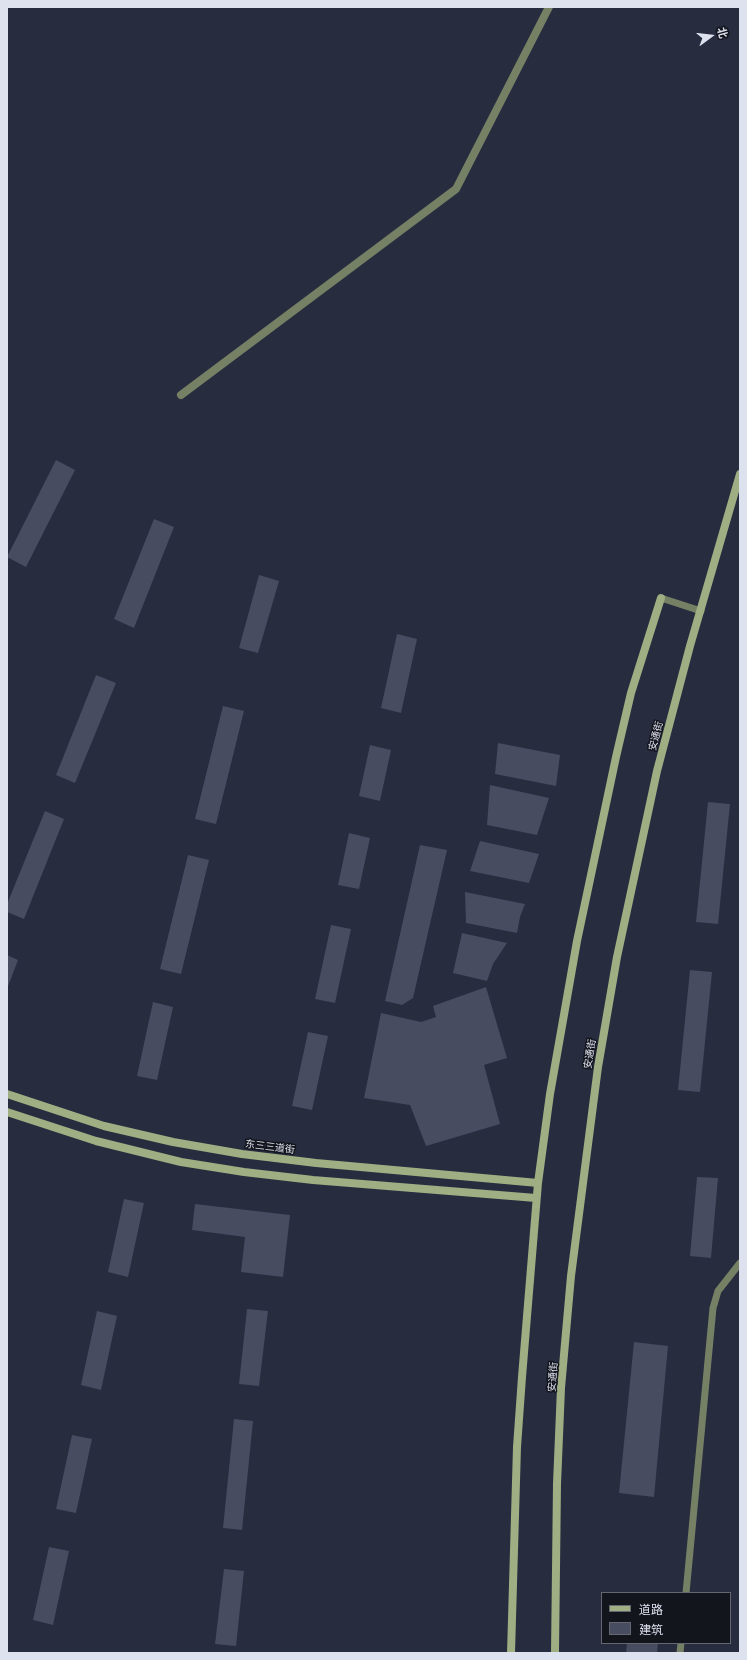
<!DOCTYPE html>
<meta charset="utf-8">
<style>
body{margin:0}
#map{position:relative;width:747px;height:1660px;overflow:hidden;background:#272c3f;font-family:"Asap Condensed","Noto Sans SC",sans-serif}
canvas{display:block}
.frame{position:absolute;inset:0;border:8px solid #dee1ee;pointer-events:none}
.legend{position:absolute;left:601px;top:1592px;width:130px;height:52px;box-sizing:border-box;background:#13151d;border:1px solid #646771;margin:0;padding:5px 7px;list-style:none;font-size:12px;color:#dee1ee}
.legend li{display:flex;align-items:center;gap:8px;height:20px}
.legend b{width:20px;border:1px solid #646771}
.north{position:absolute;left:691px;top:16px;width:40px;height:40px;-webkit-text-stroke:3px #13151d;paint-order:stroke;rotate:75deg;font-size:11px;font-weight:700;line-height:16px;text-align:center;color:#dee1ee}
.north::after{content:'';display:block;margin:auto;width:14px;height:18px;background:#dee1ee;clip-path:polygon(50% 0,100% 100%,50% 72%,0 100%)}
</style>
<div id="map">
<canvas width="747" height="1660"></canvas>
<div class="frame"></div>
<ul class="legend">
<li><b style="height:5px;background:#9fae83"></b>道路</li>
<li><b style="height:11px;background:#474c61"></b>建筑</li>
</ul>
<div class="north">北</div>
</div>
<script>
const ctx = document.querySelector('canvas').getContext('2d');
ctx.lineJoin = 'round';
function fillPath(path, color) { ctx.fillStyle = color; ctx.fill(path, 'evenodd'); }
const shape = rows => new Path2D(rows.map(r => 'M' + r).join(''));
function stroke(path, color, width, dash) { ctx.strokeStyle = color; ctx.lineWidth = width; ctx.lineCap = dash ? 'butt' : 'round'; ctx.setLineDash(dash || []); ctx.stroke(path); }
function write(font, color, halo, rows, align = 'center') {
  ctx.font = font + ' "Asap Condensed","Noto Sans SC",sans-serif'; ctx.lineWidth = 3; ctx.setLineDash([]); ctx.textBaseline = 'middle'; ctx.strokeStyle = halo; ctx.fillStyle = color; for (const [text, x, y, turn = 0] of rows) {
    ctx.save(); ctx.translate(x, y); ctx.rotate((+turn || 0) * Math.PI / 180); ctx.textAlign = isNaN(turn) ? turn : align; if (halo) ctx.strokeText(text, 0, 0); ctx.fillText(text, 0, 0); ctx.restore();
  }
}
const building = shape([
 [56,460,75,470,26,567,7,557],
 [154,519,174,527,134,628,114,619],
 [259,575,279,581,258,653,239,648],
 [397,634,417,639,401,713,381,708],
 [96,675,116,683,75,783,56,775],
 [223,706,244,711,216,824,195,819],
 [498,743,560,755,556,786,495,774],
 [370,745,391,750,380,801,359,796],
 [490,785,549,798,537,835,487,825],
 [708,802,730,804,718,924,696,922],
 [45,811,64,819,24,919,7,912,7,904],
 [349,833,370,838,359,889,338,885],
 [480,841,539,854,529,883,470,871],
 [420,845,447,850,413,998,402,1005,385,1001],
 [188,855,209,860,181,974,160,969],
 [465,892,525,904,520,917,517,933,466,923],
 [331,925,351,929,335,1003,315,999],
 [462,933,507,943,493,964,487,981,453,973],
 [7,955,18,960,7,989],
 [690,970,712,972,700,1092,678,1090],
 [486,987,507,1058,484,1065,500,1124,426,1146,410,1105,364,1098,381,1013,421,1022,436,1017,433,1006],
 [153,1002,173,1007,157,1080,137,1076],
 [308,1032,328,1036,312,1110,292,1106],
 [697,1177,718,1178,711,1258,690,1256],
 [124,1199,144,1203,128,1277,108,1272],
 [195,1204,290,1215,283,1277,241,1272,245,1237,192,1230],
 [247,1309,268,1311,259,1386,239,1384],
 [97,1311,117,1316,101,1390,81,1385],
 [634,1342,668,1346,654,1497,619,1493],
 [234,1419,253,1421,242,1530,223,1528],
 [72,1435,92,1439,76,1513,56,1509],
 [49,1547,69,1551,53,1625,33,1620],
 [224,1569,244,1571,236,1646,215,1644],
 [627,1643,658,1643,657,1653,626,1653]
]);
const lane = shape([
 [661,598,701,611],
 [686,1593,713,1308,718,1291,740,1263],
 [680,1653,681,1643]
]);
const street = shape([
 [181,395,456,189,549,7]
]);
const secondary = shape([
 [7,1094,104,1126,173,1142,242,1154,316,1163,538,1183],
 [7,1112,96,1141,181,1162,244,1172,313,1180,536,1198],
 [511,1653,517,1447,522,1377,538,1183,550,1094,577,941,616,757,631,693,661,598],
 [555,1653,557,1484,561,1388,571,1276,598,1067,617,957,657,771,690,646,740,474]
]);
const streetNames = [
 ["安通街",656,736,-75],
 ["安通街",590,1054,-81],
 ["东三三道街",270,1147,7],
 ["安通街",553,1377,-86]
];
fillPath(building, '#474c61');
stroke(lane, '#768065', 7);
stroke(street, '#768065', 8);
stroke(secondary, '#9fae83', 8);
write('10px', '#dee1ee', '#13151d', streetNames);
</script>
